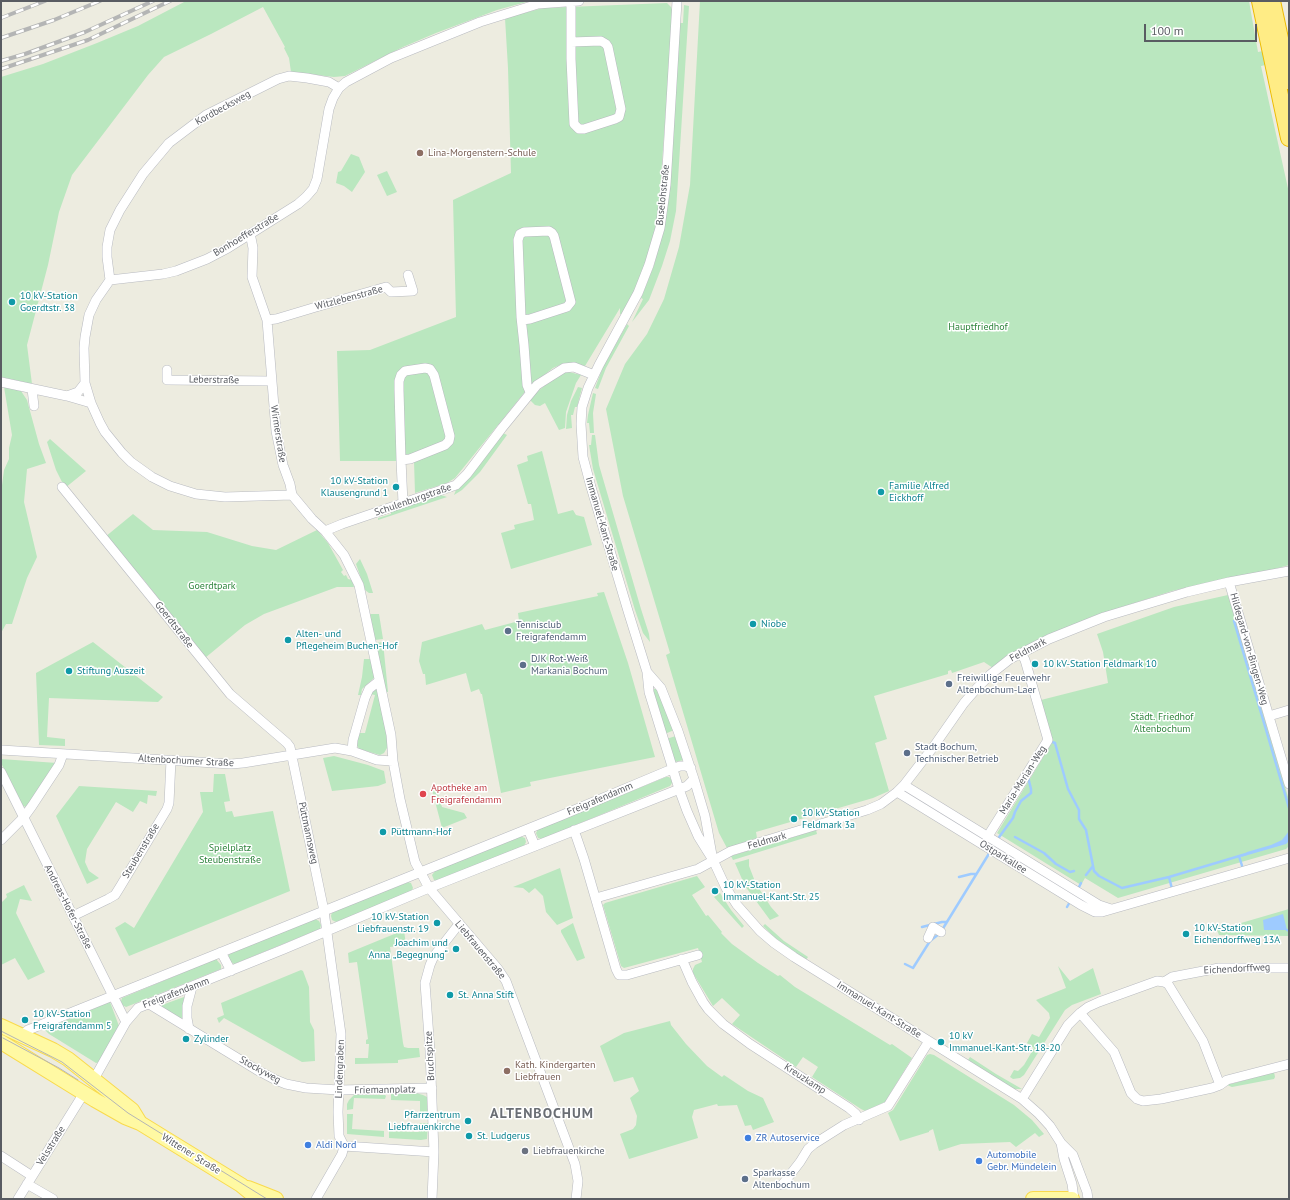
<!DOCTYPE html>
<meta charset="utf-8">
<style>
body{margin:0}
#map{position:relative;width:1290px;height:1200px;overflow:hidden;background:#edece0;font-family:"PT Sans",sans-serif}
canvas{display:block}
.frame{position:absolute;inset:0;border:2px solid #595c62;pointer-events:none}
.scale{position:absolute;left:1144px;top:24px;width:113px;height:18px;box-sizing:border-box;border:2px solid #595c62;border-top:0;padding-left:5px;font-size:12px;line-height:14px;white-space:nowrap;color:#595c62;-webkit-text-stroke:3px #fff;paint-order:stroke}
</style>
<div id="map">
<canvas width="1290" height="1200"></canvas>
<div class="frame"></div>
<div class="scale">100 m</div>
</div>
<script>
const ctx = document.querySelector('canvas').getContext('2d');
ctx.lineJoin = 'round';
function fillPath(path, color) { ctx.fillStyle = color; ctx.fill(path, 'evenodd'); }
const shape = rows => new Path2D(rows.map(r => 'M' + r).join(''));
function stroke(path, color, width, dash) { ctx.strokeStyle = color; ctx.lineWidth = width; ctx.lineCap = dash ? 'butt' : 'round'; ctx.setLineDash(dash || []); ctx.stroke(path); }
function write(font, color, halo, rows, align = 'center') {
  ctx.font = font + ' "PT Sans",sans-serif'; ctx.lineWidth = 3; ctx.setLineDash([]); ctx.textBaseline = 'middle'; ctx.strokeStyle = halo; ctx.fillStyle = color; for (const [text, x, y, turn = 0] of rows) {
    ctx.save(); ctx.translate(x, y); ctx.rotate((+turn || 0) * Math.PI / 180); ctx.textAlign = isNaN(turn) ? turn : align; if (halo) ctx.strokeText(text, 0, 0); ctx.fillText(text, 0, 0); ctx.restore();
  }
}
const green = shape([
 [186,1,530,1,497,10,436,33,403,47,345,76,334,77,291,72,289,58,284,48,285,47,263,7,211,34,164,57,148,75,72,175,59,212,48,265,27,345,32,384,1,377,1,77,43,64,97,43,138,26],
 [700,1,1249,1,1258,52,1289,46,1289,60,1261,66,1289,193,1289,565,1271,570,1222,579,1172,591,1091,617,1007,655,993,668,984,662,952,673,951,670,948,671,948,674,874,696,887,739,875,743,889,791,873,798,756,832,757,838,727,848,719,833,666,655,670,653,623,496,606,409,625,364,647,334,664,299,679,247,690,185],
 [667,3,671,7,673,13,659,204,654,238,646,262,635,289,623,315,620,314,620,308,585,366,572,363,562,364,553,368,528,388,455,478,447,483,415,493,414,461,340,461,337,351,370,350,456,317,453,200,511,173,508,68,505,18,543,8],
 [684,5,689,6,676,211,670,241,662,266,649,300,632,322,643,299,641,298,654,265,662,235,680,23,683,23],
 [351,154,359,157,365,172,352,192,344,186,336,183,338,172,341,171],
 [387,171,397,192,387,196,377,175],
 [627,324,629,326,606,368,598,389,595,388,603,367],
 [569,372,581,375,576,383,566,412,565,428,559,430,545,403,540,406,535,405,529,399,551,380,562,373],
 [4,387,21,391,27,400,39,444,46,463,27,469,24,502,37,557,27,578,12,624,6,624,1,633,1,493,4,470,9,459,9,448,12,435],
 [578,387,582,388,577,407,575,407,573,415,571,415,572,428,566,429,567,415,571,401],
 [593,393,596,394,593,413,594,433,590,433,589,423,587,423,588,415],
 [503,433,507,435,480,472,462,490,454,495,456,490],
 [592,435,595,435,599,465,641,609,649,634,650,642,643,633,635,610,593,469,589,445,591,445],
 [50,439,86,471,65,488,56,470,47,442],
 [542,451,558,514,573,510,576,515,584,517,592,545,511,569,501,533,515,529,514,525,534,520,531,504,528,504,517,465,528,461,527,456],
 [441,495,447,497,378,520,378,518,391,514,391,511],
 [133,514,153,530,207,532,252,546,276,550,317,530,328,543,343,570,341,572,344,576,346,575,348,579,352,580,354,587,337,587,264,614,245,625,205,658,144,580,105,537],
 [360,559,367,574,373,593,369,593,365,590,356,564],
 [604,592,628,663,655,757,530,782,531,786,501,793,482,694,481,694,479,689,471,692,466,673,426,685,425,674,423,674,419,661,422,642,482,624,485,630,519,621,518,613,598,596,597,593],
 [1228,595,1289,800,1289,846,1286,849,1118,898,1085,878,1081,885,997,833,1053,741,1041,700,1108,683,1103,652,1097,634,1174,607],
 [371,614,379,614,383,639,375,640,370,615],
 [93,642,163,697,158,702,49,698,47,737,65,739,65,746,39,745,36,673],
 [383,642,388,692,386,692,376,643],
 [364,659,371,659,375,677,362,689,361,695,358,695,362,677],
 [373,689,377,690,378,694,387,737,387,748,384,753,380,755,359,749,357,745,358,733,365,733,375,695,369,694],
 [654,689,657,689,674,730,665,734,653,690],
 [676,736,684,760,675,762,666,739],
 [334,756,368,765,384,771,386,783,378,786,332,791,323,758],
 [1,759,57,763,27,806,26,807,23,806,1,763],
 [214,774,225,774,230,801,224,802,226,812,232,811,234,817,273,811,290,891,129,956,115,928,125,922,134,928,203,812,200,792,213,792],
 [666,777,669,777,672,780,672,783,670,786,542,839,538,838,536,833,538,829],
 [79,786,157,791,156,796,148,795,147,804,140,801,133,812,116,802,87,849,85,862,89,871,99,878,87,884,56,816],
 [431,786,436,787,442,807,464,813,467,818,442,828],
 [816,830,817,834,733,860,731,856],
 [519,836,525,838,526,842,524,846,440,881,434,880,432,875,436,870],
 [749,859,749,866,756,884,771,907,779,916,770,920,745,886,735,863],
 [560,868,573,918,557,925,546,912,543,896,535,888,529,893,523,888,513,887],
 [697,876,705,887,692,895,706,916,708,915,722,932,721,933,732,944,758,963,778,976,780,975,795,987,890,1045,892,1044,912,1058,885,1102,865,1111,861,1109,812,1077,818,1067,803,1057,796,1067,732,1024,740,1015,722,998,713,1006,693,973,693,969,695,965,702,962,698,948,624,968,621,966,603,905,605,903],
 [408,882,411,883,413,888,411,892,336,922,332,920,331,916,332,912],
 [24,885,32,901,20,899,16,913,45,972,28,980,15,958,1,965,1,903,7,897,6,894],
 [720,893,731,910,744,926,742,928,714,897],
 [1289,909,1289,936,1219,935,1217,930],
 [315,919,319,921,321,925,320,929,234,964,230,961,228,958,229,954],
 [573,923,585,958,577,961,561,932,561,930],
 [765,924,784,941,808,957,806,960,775,938,763,926],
 [404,930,406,945,390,947,403,1043,404,1047,408,1048,419,1048,420,1057,398,1060,398,1063,355,1064,355,1058,368,1058,369,1044,366,1044,366,1040,368,1039,357,962,349,963,348,953],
 [216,959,221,965,221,969,126,1007,122,1005,121,1001,122,998],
 [1058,966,1070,981,1093,968,1101,994,1072,1005,1065,1010,1024,1075,1020,1078,1013,1079,1010,1077,1014,1070,1018,1071,1024,1065,1034,1048,1027,1043,1032,1034,1039,1037,1050,1018,1049,1013,1036,1000,1066,988],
 [301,970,303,971,309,987,310,1022,314,1030,315,1061,302,1062,224,1018,219,1023,217,1018,224,1015,221,1003],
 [184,997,183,1017,180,1019,162,1008,162,1005],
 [110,1002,119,1026,99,1062,96,1063,49,1034,44,1029],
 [670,1021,671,1025,686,1044,707,1066,722,1077,724,1075,748,1091,763,1098,774,1122,753,1130,751,1125,745,1126,737,1105,718,1106,717,1104,694,1110,692,1117,698,1138,629,1159,620,1134,633,1129,636,1125,637,1116,630,1098,639,1091,633,1077,614,1082,600,1046,624,1033],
 [930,1054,934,1055,1014,1105,1032,1120,1044,1134,1039,1137,1035,1133,1016,1147,1010,1142,961,1144,939,1151,933,1129,929,1131,929,1132,900,1141,888,1113,893,1110,927,1055],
 [970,1057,996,1074,1022,1089,1014,1089,968,1060],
 [1274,1072,1275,1077,1274,1079,1232,1087,1227,1085,1227,1083,1231,1084],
 [416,1093,423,1095,427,1097,428,1113,420,1113,420,1101,391,1100,391,1094],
 [354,1095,385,1095,386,1096,385,1099,354,1098,353,1109,347,1110,347,1104,349,1100],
 [347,1114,353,1114,352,1129,384,1131,384,1137,347,1134],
 [419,1123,428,1123,427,1139,421,1140,389,1138,389,1131,419,1132]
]);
const water = shape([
 [1289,831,1289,841,1286,844,1241,857,1247,852,1271,845,1282,840],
 [1283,914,1287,930,1264,930,1263,920]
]);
const stream = shape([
 [1234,621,1289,808],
 [1050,741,1055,743,1068,789,1079,810,1079,819,1086,830,1094,871,1099,876,1122,888,1169,877,1246,854],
 [1015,837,1044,853,1056,864,1070,872,1074,871],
 [997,840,1013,818,1015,812,1021,801,1031,793,1031,789,1028,777],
 [1239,856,1243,869],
 [1086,875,1093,866],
 [959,877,971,874,976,874],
 [1169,877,1172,889],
 [1078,889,1081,883],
 [1067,907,1071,900],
 [922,927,942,922,946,922],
 [942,930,990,852],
 [1287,930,1289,931],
 [905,964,913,968,930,941,939,934]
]);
const street = shape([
 [571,1,571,59,574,124,579,129,584,129,615,119,619,117,621,109,608,47,606,44,601,41,571,42],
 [677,1,666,185,660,228,649,265,638,293,599,365,588,388,582,407,581,424,583,457,591,487,628,611,647,672,649,692,679,789,687,811,698,836,713,860,726,888,737,905,760,931,774,943,794,957,1022,1099,1039,1114,1050,1126,1061,1143,1073,1155,1087,1192,1088,1199],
 [249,234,251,238,253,248,252,277,267,320,276,431,283,465,290,484,292,495,312,519,325,531,344,555,359,585,391,735,393,761,400,799,415,862,429,888,498,969,506,981,575,1164,578,1181,576,1199],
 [110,280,107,257,107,247,110,230,120,210,143,174,169,143,206,115,278,79,289,76,307,78,329,82,339,88],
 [267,320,276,319,316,307,386,287,391,292,413,291,408,275],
 [522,320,530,319,567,307,571,302,554,236,552,233,549,231,524,232,520,234,518,240,521,317,524,345,527,385,530,392],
 [167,370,167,380,271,381],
 [1,382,67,396,91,403],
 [32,389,34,406],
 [67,396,78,392,85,383],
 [401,460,410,459,445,445,449,441,450,436,434,375,430,369,425,368,405,371,401,375,399,381,399,390,401,460,403,503],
 [62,487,230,694,287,743,290,747,324,911,341,1034,338,1112,339,1136,344,1146,342,1154,316,1199],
 [292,495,225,497,196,494,170,486,152,477,131,462,122,453,105,432,100,423,91,403,85,383,84,348,85,337,89,315,96,300,110,280,163,274,176,271,207,259,228,248,298,204,306,197,313,189,317,179,329,109,333,98,339,88,346,82,391,58,480,22,538,4,579,1],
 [325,531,342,524,456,485,467,474,502,428,537,385,564,368,574,367,594,375],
 [1229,582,1289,784],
 [647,672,661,688,678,731,694,779,705,816,712,855],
 [1269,716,1289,710],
 [1,750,231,764,243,763,335,748,352,751,377,760,393,761],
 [352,751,353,740,365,698,369,689,379,681],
 [1,772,126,1022],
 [904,785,1099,905,1111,909],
 [897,792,1081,905,1095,912,1102,912,1289,858],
 [528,829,535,846],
 [574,830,584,859,616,969,619,975,627,975,698,955],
 [988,836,1048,740,1025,660,1021,653],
 [1,840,24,817,32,806,59,765,63,754],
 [596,898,698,869,731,851,867,810,881,804,897,792,904,785,934,746,964,703,977,688,991,674,1010,659,1049,639,1104,617,1187,592,1229,582,1289,571],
 [73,916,108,899,115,895,120,887,167,809,169,803,171,760],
 [928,938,933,927,941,932],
 [221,952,231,971],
 [682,959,692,982,703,1002,708,1009,723,1024,750,1044,849,1108,856,1114,859,1120],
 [1164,982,1172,977,1219,968,1289,968],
 [149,1004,257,1070,276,1080,286,1084,306,1088,339,1090,432,1088],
 [1080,1013,1114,1052,1131,1093,1137,1099,1143,1101,1161,1099,1212,1088,1220,1085,1227,1080,1289,1064],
 [189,1029,187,1018,187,1006,192,987],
 [21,1036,28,1030,560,816,672,769,680,766,686,766,691,768],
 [94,1079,126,1022,138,1008,284,949,429,888,687,786,694,779],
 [1022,1099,1068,1025,1080,1013,1088,1007,1099,1002,1157,981,1164,982,1168,984,1203,1041,1220,1085],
 [1061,1143,1064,1159,1072,1184,1074,1199],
 [344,1146,434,1152],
 [1,1156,32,1176],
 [27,1184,53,1199],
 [782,1185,800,1162,808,1149,814,1144,844,1125,888,1106,929,1041],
 [18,1199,84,1093],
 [432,1199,434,1152,430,1051,425,983,430,965,434,956,459,924]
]);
const primary = shape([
 [1,1026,53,1050,68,1059,132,1110,140,1123],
 [1,1042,95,1100,125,1117,140,1123,241,1185,258,1199],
 [248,1188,276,1199],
 [1033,1199,1072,1199]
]);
const highway = shape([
 [1260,1,1289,138],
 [1272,1,1289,81]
]);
const tram = shape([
 [1,1031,62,1062,128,1113,267,1199],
 [3,1038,59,1068,78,1080]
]);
const rail = shape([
 [1,18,45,1],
 [1,38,54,20,100,1],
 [1,61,25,54,85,32,153,1],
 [1,69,88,40,170,1]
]);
const markers = [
 [420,153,4,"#8d6e63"],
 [12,302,4,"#0f9aa8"],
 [396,487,4,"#0f9aa8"],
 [881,492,4,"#0f9aa8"],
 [753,624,4,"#0f9aa8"],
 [508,631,4,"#5c6f8a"],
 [288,640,4,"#0f9aa8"],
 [1035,664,4,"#0f9aa8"],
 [523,665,4,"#5c6f8a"],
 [69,671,4,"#0f9aa8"],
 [949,684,4,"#5c6f8a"],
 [907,753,4,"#5c6f8a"],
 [423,794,4,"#e0444e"],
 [794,819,4,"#0f9aa8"],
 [383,832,4,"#0f9aa8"],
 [715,891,4,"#0f9aa8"],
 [437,923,4,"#0f9aa8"],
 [1186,934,4,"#0f9aa8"],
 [456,949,4,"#0f9aa8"],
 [450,995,4,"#0f9aa8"],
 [25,1020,4,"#0f9aa8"],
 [186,1039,4,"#0f9aa8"],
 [941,1042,4,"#0f9aa8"],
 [507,1071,4,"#8d6e63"],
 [468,1121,4,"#0f9aa8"],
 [469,1136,4,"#0f9aa8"],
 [748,1138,4,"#3f7fe0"],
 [308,1145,4,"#3f7fe0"],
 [525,1151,4,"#6b7280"],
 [979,1161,4,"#3f7fe0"],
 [745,1179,4,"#5c6f8a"]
];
const streetNames = [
 ["Kordbecksweg",223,108,-29],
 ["Buselohstraße",663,195,-84],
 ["Bonhoefferstraße",246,235,-31],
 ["Witzlebenstraße",349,298,-15],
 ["Leberstraße",214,380,1],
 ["Wirmerstraße",278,434,81],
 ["Schulenburgstraße",413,500,-19],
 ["Immanuel-Kant-Straße",602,524,74],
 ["Goerdtstraße",174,625,52],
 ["Hildegard-von-Bingen-Weg",1249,649,74],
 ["Feldmark",1028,650,-28],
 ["Altenbochumer Straße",186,761,3],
 ["Maria-Merian-Weg",1023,780,-58],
 ["Freigrafendamm",600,799,-23],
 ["Püttmannsweg",308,833,78],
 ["Feldmark",767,841,-16],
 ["Steubenstraße",141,851,-59],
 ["Ostparkallee",1003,857,32],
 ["Andreas-Hofer-Straße",68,907,63],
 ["Liebfrauenstraße",480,950,50],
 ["Eichendorffweg",1237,969,-3],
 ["Freigrafendamm",176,993,-21],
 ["Immanuel-Kant-Straße",879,1010,32],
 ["Bruchspitze",430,1056,-93],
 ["Lindengraben",340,1069,-88],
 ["Stockyweg",260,1070,29],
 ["Kreuzkamp",805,1079,33],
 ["Friemannplatz",385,1090,-1],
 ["Velsstraße",51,1146,-58],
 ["Wittener Straße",191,1154,32]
];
const educationNames = [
 ["Lina-Morgenstern-Schule",428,153],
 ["Kath. Kindergarten",515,1065],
 ["Liebfrauen",515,1077]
];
const cultureNames = [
 ["10 kV-Station",20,296],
 ["Goerdtstr. 38",20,308],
 ["10 kV-Station",388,481,"right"],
 ["Klausengrund 1",388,493,"right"],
 ["Familie Alfred",889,486],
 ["Eickhoff",889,498],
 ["Niobe",761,624],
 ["Alten- und",296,634],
 ["Pflegeheim Buchen-Hof",296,646],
 ["10 kV-Station Feldmark 10",1043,664],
 ["Stiftung Auszeit",77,671],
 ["10 kV-Station",802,813],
 ["Feldmark 3a",802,825],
 ["Püttmann-Hof",391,832],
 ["10 kV-Station",723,885],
 ["Immanuel-Kant-Str. 25",723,897],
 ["10 kV-Station",429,917,"right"],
 ["Liebfrauenstr. 19",429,929,"right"],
 ["10 kV-Station",1194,928],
 ["Eichendorffweg 13A",1194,940],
 ["Joachim und",448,943,"right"],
 ["Anna „Begegnung“",448,955,"right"],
 ["St. Anna Stift",458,995],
 ["10 kV-Station",33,1014],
 ["Freigrafendamm 5",33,1026],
 ["10 kV",949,1036],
 ["Immanuel-Kant-Str. 18-20",949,1048],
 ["Zylinder",194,1039],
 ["Pfarrzentrum",460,1115,"right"],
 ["Liebfrauenkirche",460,1127,"right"],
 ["St. Ludgerus",477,1136]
];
const parkNames = [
 ["Hauptfriedhof",978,327],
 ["Goerdtpark",212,586],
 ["Städt. Friedhof",1162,717],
 ["Altenbochum",1162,729],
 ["Spielplatz",230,848],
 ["Steubenstraße",230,860]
];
const serviceNames = [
 ["Tennisclub",516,625],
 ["Freigrafendamm",516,637],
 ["DJK Rot-Weiß",531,659],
 ["Markania Bochum",531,671],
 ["Freiwillige Feuerwehr",957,678],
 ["Altenbochum-Laer",957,690],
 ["Stadt Bochum,",915,747],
 ["Technischer Betrieb",915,759],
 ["Sparkasse",753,1173],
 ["Altenbochum",753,1185]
];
const healthNames = [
 ["Apotheke am",431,788],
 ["Freigrafendamm",431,800]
];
const shopNames = [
 ["ZR Autoservice",756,1138],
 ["Aldi Nord",316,1145],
 ["Automobile",987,1155],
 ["Gebr. Mündelein",987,1167]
];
const worshipNames = [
 ["Liebfrauenkirche",533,1151]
];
const districtNames = [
 ["ALTENBOCHUM",542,1114]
];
fillPath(green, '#bae7bf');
fillPath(water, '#9ecbff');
stroke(stream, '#9ecbff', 2.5);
stroke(street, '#b8bac0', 10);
stroke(primary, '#f9da4d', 16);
stroke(highway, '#edbb00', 18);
stroke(street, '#fff', 9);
stroke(primary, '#fff9a3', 14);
stroke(highway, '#ffec85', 16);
stroke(tram, '#b4b5b5', 1);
stroke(rail, '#b4b5b5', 4);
stroke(rail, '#fff', 2.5, [8]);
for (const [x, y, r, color] of markers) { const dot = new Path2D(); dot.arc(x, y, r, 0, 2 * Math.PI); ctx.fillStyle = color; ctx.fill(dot); stroke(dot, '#fff', 1.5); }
write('10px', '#595c62', '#fff', streetNames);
write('10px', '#785e54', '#fff', educationNames, 'left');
write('10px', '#0d838f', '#fff', cultureNames, 'left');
write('10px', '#2e843c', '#fff', parkNames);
write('10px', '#4e5e75', '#fff', serviceNames, 'left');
write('10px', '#be3a42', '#fff', healthNames, 'left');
write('10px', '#366cbe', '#fff', shopNames, 'left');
write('10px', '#5b616d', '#fff', worshipNames, 'left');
ctx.letterSpacing = '1px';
write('bold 14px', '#6a6e74', '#fff', districtNames);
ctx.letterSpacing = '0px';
</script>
